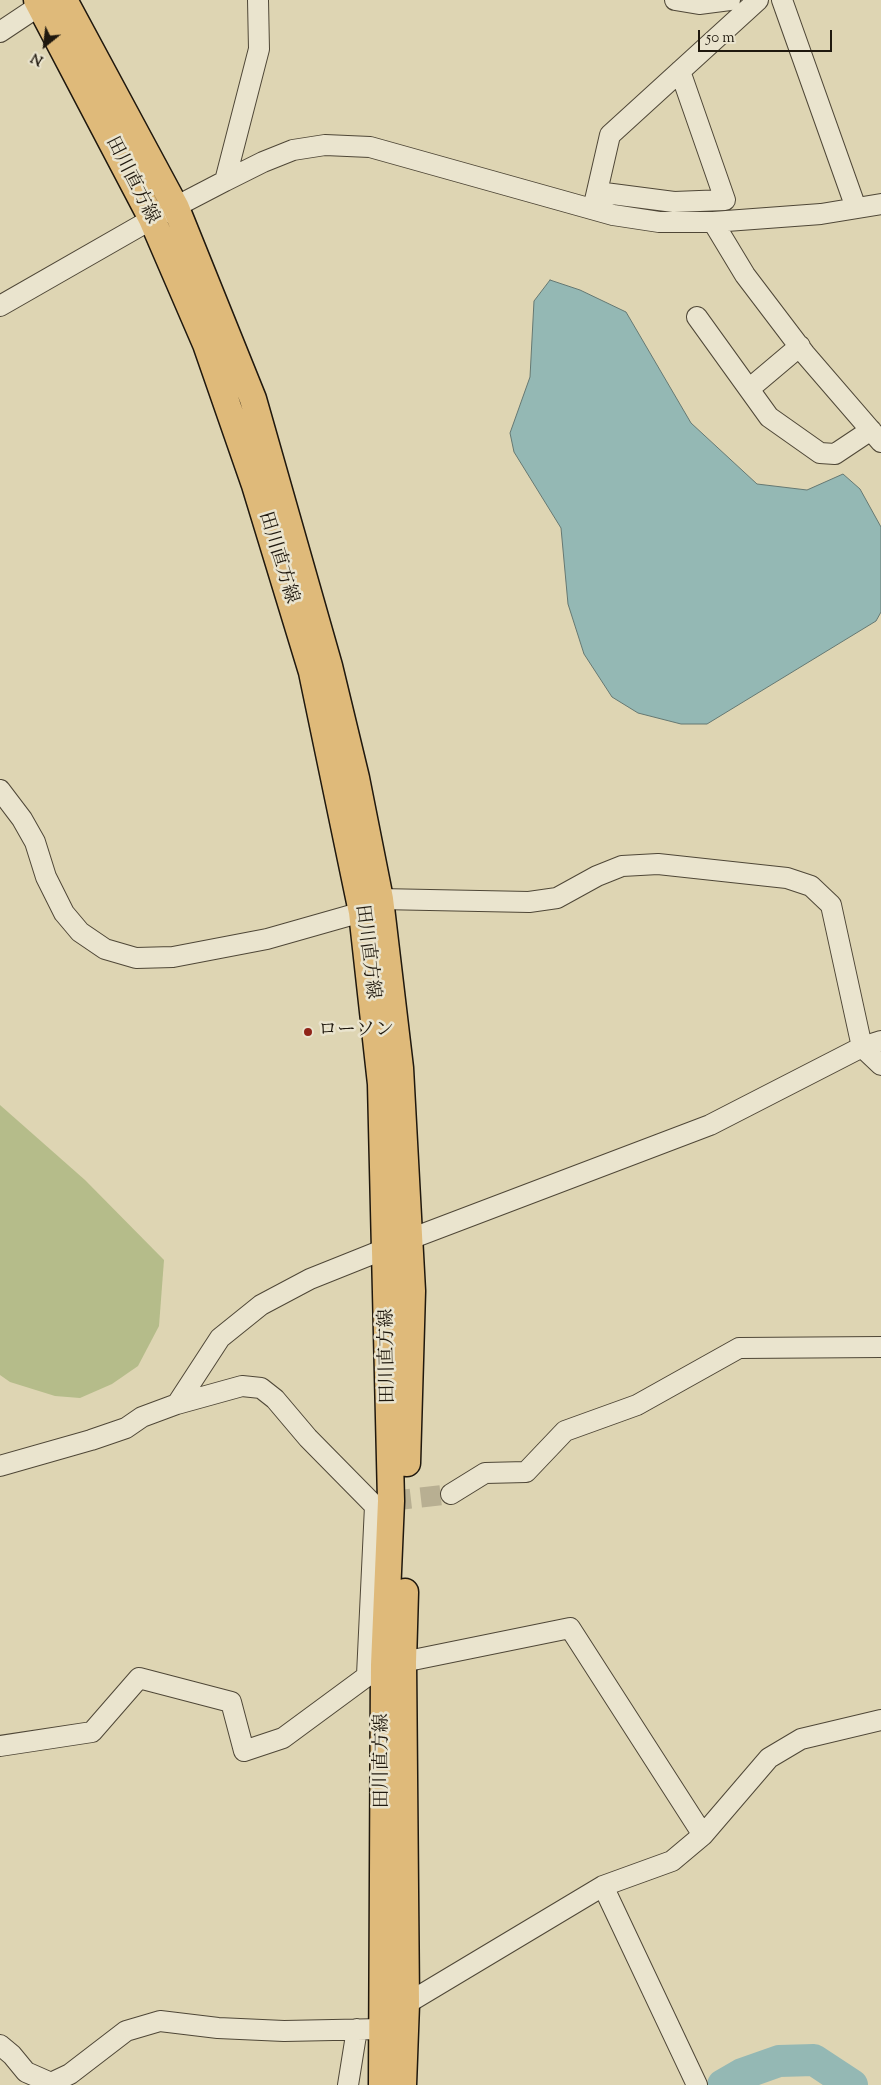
<!DOCTYPE html>
<meta charset="utf-8">
<style>
body{margin:0}
#map{position:relative;width:881px;height:2085px;overflow:hidden;background:#ded5b3;font-family:"Sorts Mill Goudy",serif}
canvas{display:block}
.north{position:absolute;left:20px;top:20px;width:50px;height:50px;-webkit-text-stroke:4px #eae4ce;paint-order:stroke;rotate:209deg;font-size:14px;font-weight:700;line-height:20px;text-align:center;color:#1f180e}
.north::after{content:'';display:block;margin:auto;width:18px;height:22px;background:#1f180e;clip-path:polygon(50% 0,100% 100%,50% 72%,0 100%)}
.scale{position:absolute;left:698px;top:30px;width:134px;height:22px;box-sizing:border-box;border:2px solid #1f180e;border-top:0;padding-left:6px;font-size:15px;line-height:18px;white-space:nowrap;color:#1f180e;-webkit-text-stroke:4px #eae4ce;paint-order:stroke}
</style>
<div id="map">
<canvas width="881" height="2085"></canvas>
<div class="north">N</div>
<div class="scale">50 m</div>
</div>
<script>
const ctx = document.querySelector('canvas').getContext('2d');
ctx.lineJoin = 'round';
function fillPath(path, color) { ctx.fillStyle = color; ctx.fill(path, 'evenodd'); }
const shape = rows => new Path2D(rows.map(r => 'M' + r).join(''));
function stroke(path, color, width, dash) { ctx.strokeStyle = color; ctx.lineWidth = width; ctx.lineCap = dash ? 'butt' : 'round'; ctx.setLineDash(dash || []); ctx.stroke(path); }
function write(font, color, halo, rows, align = 'center') {
  ctx.font = font + ' "Sorts Mill Goudy","Noto Serif JP",serif'; ctx.lineWidth = 5; ctx.setLineDash([]); ctx.textBaseline = 'middle'; ctx.strokeStyle = halo; ctx.fillStyle = color; for (const [text, x, y, turn = 0] of rows) {
    ctx.save(); ctx.translate(x, y); ctx.rotate((+turn || 0) * Math.PI / 180); ctx.textAlign = isNaN(turn) ? turn : align; if (halo) ctx.strokeText(text, 0, 0); ctx.fillText(text, 0, 0); ctx.restore();
  }
}
const green = shape([
 [0,1105,85,1180,164,1260,159,1326,138,1366,112,1384,80,1398,55,1396,10,1382,0,1375]
]);
const water = shape([
 [550,280,580,290,626,312,691,423,757,484,807,490,843,474,860,489,881,527,881,612,876,621,707,724,681,724,638,713,612,697,584,654,568,604,561,528,514,452,510,433,530,377,534,301,550,280]
]);
const river = shape([
 [723,2085,742,2074,779,2061,814,2060,852,2085]
]);
const minorTunnel = shape([
 [391,1501,451,1494]
]);
const minor = shape([
 [675,0,699,4,730,0],
 [782,0,856,208],
 [0,32,48,0],
 [225,181,263,162,293,150,325,145,370,147,613,215,659,222,713,222,821,214,881,204],
 [597,192,674,202,725,200,680,71],
 [593,209,610,135,758,0],
 [713,222,745,275,805,354,881,442],
 [0,306,152,219,225,181,259,49,258,0],
 [697,317,769,417,820,453,835,454,871,430],
 [749,389,800,346],
 [0,790,22,819,35,842,46,877,64,913,80,932,105,949,136,958,173,957,267,939,362,912,380,899,529,902,557,898,597,876,622,866,658,864,787,878,811,886,831,905,862,1047,881,1065],
 [177,1404,220,1338,261,1305,310,1279,410,1239,710,1125,862,1047,881,1041],
 [0,1466,91,1440,126,1428,142,1417,177,1404,242,1386,261,1388,275,1399,308,1438,375,1506,367,1675],
 [451,1494,485,1473,526,1472,565,1431,637,1405,739,1348,881,1347],
 [403,1662,570,1628,703,1835],
 [0,1746,92,1732,139,1678,231,1702,244,1751,283,1738,378,1668],
 [603,1886,697,2085],
 [0,2045,12,2055,26,2072,51,2083,70,2074,126,2031,160,2021,218,2028,284,2031,382,2029,406,2004,603,1886,672,1861,703,1835,769,1758,801,1739,881,1720],
 [348,2085,357,2029]
]);
const major = shape([
 [37,0,152,219,206,344,255,485,312,672,362,912,381,1084,391,1501,384,1665,382,2085],
 [64,0,176,208,253,399,329,666,356,778,380,899,400,1068,412,1291,407,1463],
 [403,2085,406,2004,403,1662,405,1592]
]);
const markers = [
 [308,1032,5,"#8f2418"]
];
const streetNames = [
 ["田川直方線",131,181,63],
 ["田川直方線",277,558,73],
 ["田川直方線",366,952,83],
 ["田川直方線",389,1356,-91],
 ["田川直方線",384,1761,-90]
];
const poiNames = [
 ["ローソン",318,1032]
];
fillPath(green, '#b5bc8a');
fillPath(water, '#94b8b4');
stroke(water, '#657872', 1);
stroke(river, '#94b8b4', 32);
stroke(minorTunnel, '#b8af92', 20, [20, 10]);
stroke(minor, '#4f4737', 22);
stroke(major, '#1f180e', 29);
stroke(minor, '#eae4ce', 20);
stroke(major, '#dfba7a', 26);
for (const [x, y, r, color] of markers) { const dot = new Path2D(); dot.arc(x, y, r, 0, 2 * Math.PI); ctx.fillStyle = color; ctx.fill(dot); stroke(dot, '#eae4ce', 2); }
write('19px', '#1f180e', '#eae4ce', streetNames);
write('19px', '#1f180e', '#eae4ce', poiNames, 'left');
</script>
